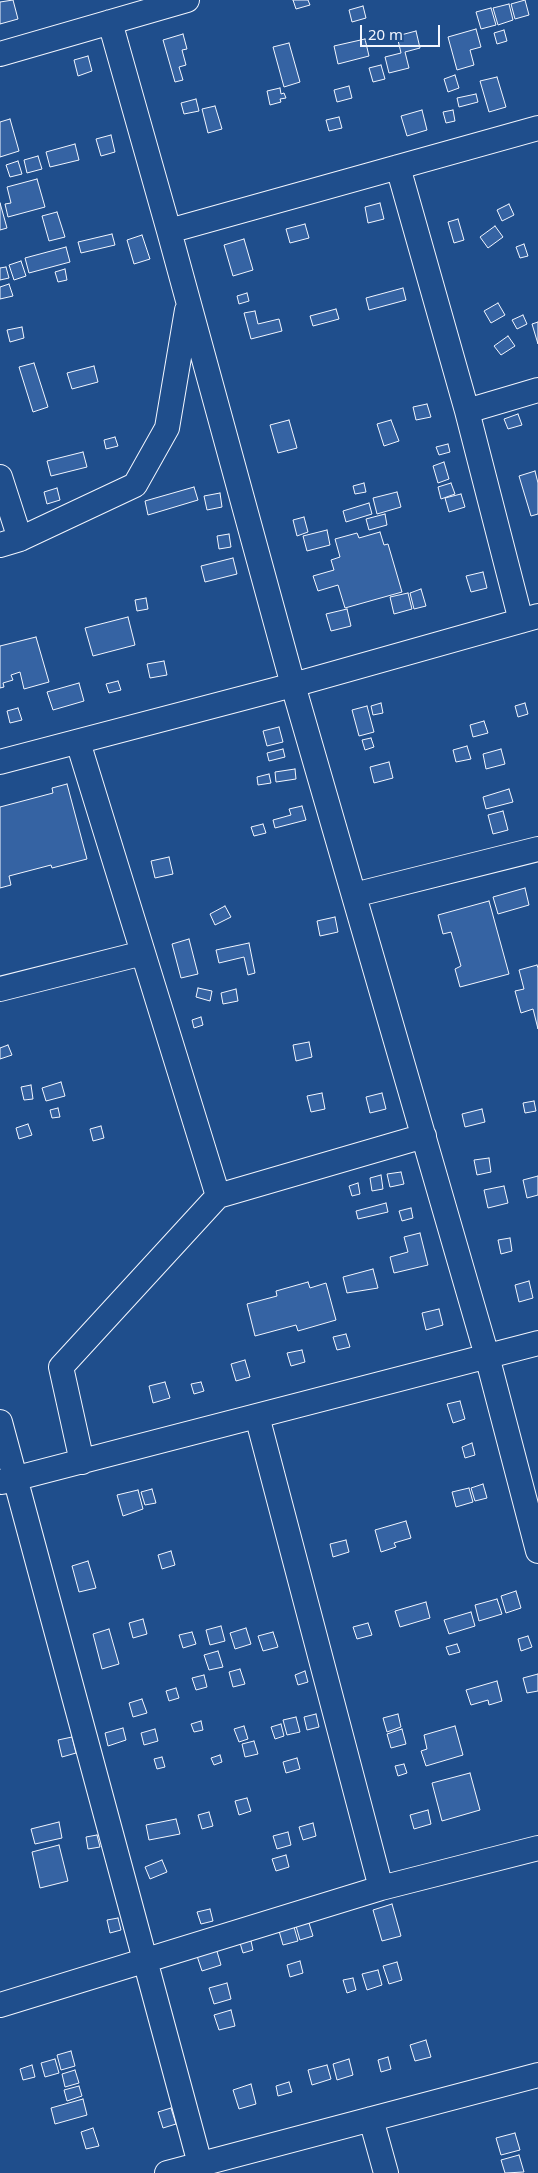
<!DOCTYPE html>
<style>
body{margin:0}
#map{position:relative;width:538px;height:2173px;overflow:hidden;background:#1f4e8c;font-family:"Noto Sans",sans-serif}
canvas{display:block}
.scale{position:absolute;left:360px;top:25px;width:80px;height:22px;box-sizing:border-box;border:2px solid #f2f6ff;border-top:0;padding-left:6px;font-size:15px;line-height:18px;white-space:nowrap;color:#f2f6ff;-webkit-text-stroke:4px #1f4e8c;paint-order:stroke}
</style>
<div id="map">
<canvas width="538" height="2173"></canvas>
<div class="scale">20 m</div>
</div>
<script>
const ctx = document.querySelector('canvas').getContext('2d');
ctx.lineJoin = 'round';
function fillPath(path, color) { ctx.fillStyle = color; ctx.fill(path, 'evenodd'); }
const shape = rows => new Path2D(rows.map(r => 'M' + r).join(''));
function stroke(path, color, width, dash) { ctx.strokeStyle = color; ctx.lineWidth = width; ctx.lineCap = dash ? 'butt' : 'round'; ctx.setLineDash(dash || []); ctx.stroke(path); }
const building = shape([
 [13,0,18,19,0,24,0,2,13,0],
 [293,0,308,0,310,5,296,9,293,0],
 [525,0,529,15,515,19,511,4,525,0],
 [509,4,513,20,498,25,493,8,509,4],
 [363,6,366,18,352,22,349,10,363,6],
 [491,8,496,25,481,29,476,12,491,8],
 [476,29,481,47,470,50,474,65,457,70,448,37,476,29],
 [504,30,507,41,497,44,494,33,504,30],
 [416,31,420,48,405,52,409,68,389,73,385,57,401,53,397,36,416,31],
 [183,34,187,49,182,50,186,65,179,67,183,80,175,82,163,40,183,34],
 [365,39,369,56,338,64,334,46,365,39],
 [289,43,300,82,284,87,273,47,289,43],
 [88,56,92,71,78,76,74,60,88,56],
 [381,65,385,79,373,82,369,68,381,65],
 [455,75,459,88,448,92,444,79,455,75],
 [497,77,506,107,489,112,480,81,497,77],
 [349,86,352,98,337,102,334,90,349,86],
 [280,88,281,94,284,93,286,98,280,99,281,102,270,105,267,91,280,88],
 [476,94,478,102,459,107,457,98,476,94],
 [196,99,199,111,184,114,181,103,196,99],
 [215,106,222,129,208,133,202,109,215,106],
 [422,110,427,130,407,136,401,116,422,110],
 [453,110,455,121,446,123,443,112,453,110],
 [339,117,342,128,329,131,326,120,339,117],
 [10,119,19,151,0,157,0,122,10,119],
 [111,135,115,152,101,156,96,139,111,135],
 [75,144,79,160,50,167,46,152,75,144],
 [38,156,42,169,27,173,24,160,38,156],
 [18,161,22,174,10,177,6,165,18,161],
 [37,179,45,207,8,217,5,204,11,203,7,187,37,179],
 [0,203,7,228,0,230,0,203],
 [380,203,384,219,368,223,365,207,380,203],
 [509,204,514,215,502,221,497,210,509,204],
 [57,212,65,237,49,241,42,216,57,212],
 [458,219,464,240,454,243,448,222,458,219],
 [305,224,309,238,290,243,286,229,305,224],
 [495,226,503,237,488,248,480,237,495,226],
 [112,234,115,245,81,253,78,242,112,234],
 [142,235,150,259,134,264,127,240,142,235],
 [244,239,253,270,233,276,224,245,244,239],
 [524,244,528,256,520,258,516,247,524,244],
 [66,247,70,262,29,273,25,258,66,247],
 [21,261,26,276,14,280,9,265,21,261],
 [6,267,9,278,0,280,0,268,6,267],
 [65,269,67,280,58,282,55,272,65,269],
 [9,284,13,296,0,299,0,287,9,284],
 [403,288,406,300,369,310,366,298,403,288],
 [247,293,249,301,239,304,237,296,247,293],
 [498,303,505,315,491,323,484,311,498,303],
 [336,309,339,319,313,326,310,316,336,309],
 [255,311,258,324,279,319,282,331,251,339,244,313,255,311],
 [523,315,527,324,517,329,512,320,523,315],
 [538,322,538,344,532,324,538,322],
 [22,327,24,338,10,342,7,330,22,327],
 [508,336,515,346,501,355,494,346,508,336],
 [34,363,48,407,33,412,19,367,34,363],
 [94,366,98,382,72,389,67,373,94,366],
 [427,404,431,417,416,420,413,407,427,404],
 [518,414,522,425,508,429,504,419,518,414],
 [289,420,297,448,278,453,270,425,289,420],
 [391,420,399,441,384,446,377,424,391,420],
 [115,437,118,446,106,449,104,440,115,437],
 [448,444,450,452,439,455,436,447,448,444],
 [83,452,87,467,51,476,47,461,83,452],
 [444,462,449,479,438,483,433,466,444,462],
 [535,471,538,483,538,514,531,516,519,476,535,471],
 [364,483,366,492,355,494,353,486,364,483],
 [451,483,455,494,441,499,438,487,451,483],
 [194,487,198,500,148,515,145,501,194,487],
 [57,488,60,500,47,504,44,492,57,488],
 [397,492,401,507,377,514,373,498,397,492],
 [220,493,222,507,207,510,204,496,220,493],
 [461,494,465,507,449,512,445,498,461,494],
 [369,503,372,514,346,522,343,511,369,503],
 [385,514,387,525,369,530,366,519,385,514],
 [304,517,308,532,297,536,293,520,304,517],
 [327,530,330,545,307,551,303,536,327,530],
 [380,532,384,545,388,544,402,592,345,608,338,585,318,591,313,576,334,570,331,560,340,557,335,539,357,533,359,538,380,532],
 [229,534,231,547,219,549,217,536,229,534],
 [233,558,237,574,205,582,201,566,233,558],
 [483,572,487,588,471,592,466,576,483,572],
 [421,589,426,606,414,609,410,593,421,589],
 [408,593,412,609,394,614,390,597,408,593],
 [146,598,148,609,137,611,135,600,146,598],
 [347,609,351,626,331,631,326,614,347,609],
 [128,617,135,645,93,656,85,628,128,617],
 [36,637,49,682,24,689,20,672,11,675,13,680,3,683,4,687,0,688,0,646,36,637],
 [164,661,167,675,150,678,147,664,164,661],
 [118,681,121,690,109,693,106,684,118,681],
 [79,683,84,701,53,710,47,692,79,683],
 [381,703,383,713,373,715,371,706,381,703],
 [525,703,528,714,518,717,515,706,525,703],
 [367,706,374,732,359,736,352,710,367,706],
 [18,708,22,720,10,723,7,711,18,708],
 [484,721,488,733,473,737,470,725,484,721],
 [279,727,283,742,267,746,263,731,279,727],
 [371,738,374,747,365,750,362,740,371,738],
 [467,746,471,759,456,762,453,750,467,746],
 [283,749,285,757,269,761,267,753,283,749],
 [501,749,505,764,486,769,483,754,501,749],
 [389,762,393,778,374,783,370,767,389,762],
 [295,769,296,779,276,782,275,772,295,769],
 [269,774,271,783,258,785,257,777,269,774],
 [67,784,87,859,52,868,51,865,9,876,11,885,0,888,0,807,53,793,52,788,67,784],
 [509,789,513,802,486,809,483,797,509,789],
 [302,806,306,820,275,828,273,820,291,815,289,809,302,806],
 [503,811,508,830,493,834,488,815,503,811],
 [263,824,266,833,254,836,251,827,263,824],
 [169,857,173,874,155,878,151,861,169,857],
 [525,888,529,905,498,914,493,897,525,888],
 [489,901,509,974,460,987,455,969,461,966,451,932,443,934,438,915,489,901],
 [225,906,231,917,215,925,210,914,225,906],
 [335,917,338,932,320,936,317,921,335,917],
 [189,939,198,974,181,978,172,944,189,939],
 [249,943,255,973,248,975,244,957,219,963,216,950,249,943],
 [537,965,538,968,538,1029,533,1009,521,1013,515,991,524,989,519,970,537,965],
 [198,988,212,991,210,1001,196,997,198,988],
 [236,989,238,1001,223,1004,221,993,236,989],
 [201,1017,203,1025,194,1028,192,1020,201,1017],
 [309,1042,312,1057,296,1061,293,1045,309,1042],
 [8,1045,12,1055,0,1059,0,1048,8,1045],
 [61,1082,65,1096,46,1101,42,1088,61,1082],
 [31,1085,33,1099,24,1100,21,1087,31,1085],
 [322,1093,325,1109,311,1112,307,1096,322,1093],
 [382,1093,386,1109,370,1113,366,1097,382,1093],
 [534,1101,536,1111,525,1113,523,1103,534,1101],
 [58,1108,60,1117,52,1118,50,1110,58,1108],
 [482,1109,485,1122,465,1127,462,1114,482,1109],
 [28,1124,32,1135,19,1139,16,1128,28,1124],
 [101,1126,104,1138,93,1141,90,1129,101,1126],
 [489,1158,491,1172,477,1175,474,1160,489,1158],
 [401,1172,404,1184,390,1187,387,1174,401,1172],
 [381,1175,383,1189,372,1191,370,1178,381,1175],
 [538,1176,538,1195,527,1198,523,1180,538,1176],
 [358,1183,360,1194,352,1196,349,1186,358,1183],
 [504,1186,508,1203,488,1208,484,1190,504,1186],
 [386,1203,388,1212,358,1219,356,1211,386,1203],
 [411,1208,413,1218,402,1221,399,1211,411,1208],
 [420,1233,428,1265,394,1273,390,1257,408,1252,404,1237,420,1233],
 [510,1238,512,1251,501,1254,498,1240,510,1238],
 [373,1269,378,1288,347,1293,343,1277,373,1269],
 [529,1281,533,1298,519,1302,515,1285,529,1281],
 [308,1282,310,1288,326,1283,336,1320,298,1331,296,1325,255,1336,247,1304,277,1296,276,1291,308,1282],
 [439,1309,443,1325,426,1330,422,1313,439,1309],
 [346,1334,350,1347,337,1350,333,1337,346,1334],
 [302,1350,305,1362,291,1366,287,1353,302,1350],
 [245,1360,250,1377,236,1381,231,1364,245,1360],
 [165,1382,170,1398,153,1403,149,1386,165,1382],
 [201,1382,204,1391,194,1394,191,1384,201,1382],
 [460,1401,465,1419,453,1423,447,1404,460,1401],
 [472,1443,475,1455,465,1458,462,1447,472,1443],
 [483,1484,487,1498,475,1501,471,1488,483,1484],
 [469,1488,473,1502,456,1507,452,1492,469,1488],
 [152,1489,156,1503,145,1505,141,1492,152,1489],
 [138,1490,143,1509,123,1516,117,1495,138,1490],
 [406,1521,411,1538,394,1543,396,1547,381,1552,375,1530,406,1521],
 [346,1540,349,1552,333,1557,330,1544,346,1540],
 [171,1551,175,1565,162,1569,158,1555,171,1551],
 [88,1561,96,1588,79,1592,72,1566,88,1561],
 [516,1591,521,1608,506,1613,501,1596,516,1591],
 [497,1599,502,1614,479,1621,475,1605,497,1599],
 [426,1602,430,1618,400,1627,395,1611,426,1602],
 [471,1612,475,1626,449,1634,444,1620,471,1612],
 [143,1619,147,1634,133,1638,129,1623,143,1619],
 [368,1623,372,1635,357,1639,353,1627,368,1623],
 [221,1626,225,1641,210,1645,206,1630,221,1626],
 [246,1628,251,1644,235,1649,230,1633,246,1628],
 [109,1629,119,1664,102,1669,93,1634,109,1629],
 [192,1632,196,1644,183,1648,179,1635,192,1632],
 [273,1632,278,1647,263,1651,258,1636,273,1632],
 [528,1636,532,1647,521,1651,518,1639,528,1636],
 [457,1644,460,1652,449,1655,446,1647,457,1644],
 [218,1651,223,1667,209,1670,204,1655,218,1651],
 [240,1669,245,1684,233,1687,229,1672,240,1669],
 [305,1671,308,1682,298,1685,295,1675,305,1671],
 [538,1674,538,1691,527,1693,523,1678,538,1674],
 [204,1675,207,1687,196,1690,192,1678,204,1675],
 [497,1681,502,1701,489,1705,488,1700,471,1705,466,1690,497,1681],
 [176,1688,179,1698,169,1701,166,1691,176,1688],
 [142,1699,147,1713,133,1717,129,1703,142,1699],
 [316,1714,319,1727,307,1730,304,1717,316,1714],
 [398,1714,401,1727,387,1732,383,1718,398,1714],
 [296,1717,300,1732,287,1735,283,1720,296,1717],
 [201,1721,203,1730,194,1732,191,1724,201,1721],
 [281,1724,284,1736,275,1739,271,1727,281,1724],
 [244,1726,248,1739,239,1742,234,1729,244,1726],
 [455,1726,463,1755,426,1766,421,1751,427,1749,424,1735,455,1726],
 [123,1728,126,1740,108,1746,105,1733,123,1728],
 [155,1729,158,1741,144,1745,141,1733,155,1729],
 [402,1729,406,1744,391,1748,387,1734,402,1729],
 [72,1737,76,1753,62,1757,58,1740,72,1737],
 [254,1741,258,1754,245,1757,242,1744,254,1741],
 [220,1755,222,1762,214,1765,211,1758,220,1755],
 [162,1757,165,1767,157,1769,154,1759,162,1757],
 [297,1758,300,1769,286,1773,283,1762,297,1758],
 [404,1764,407,1773,398,1776,395,1766,404,1764],
 [470,1773,480,1810,442,1821,432,1783,470,1773],
 [247,1798,251,1811,239,1815,235,1801,247,1798],
 [428,1810,431,1824,414,1829,410,1815,428,1810],
 [209,1812,213,1826,202,1829,198,1815,209,1812],
 [176,1819,180,1834,149,1840,146,1825,176,1819],
 [59,1822,62,1838,35,1844,31,1829,59,1822],
 [313,1823,316,1836,303,1840,299,1827,313,1823],
 [288,1832,291,1845,277,1849,273,1836,288,1832],
 [97,1835,100,1847,88,1849,86,1837,97,1835],
 [59,1845,68,1881,40,1888,32,1852,59,1845],
 [286,1855,289,1867,276,1871,272,1859,286,1855],
 [162,1860,167,1872,150,1879,145,1867,162,1860],
 [392,1904,401,1936,382,1941,373,1910,392,1904],
 [210,1909,213,1921,201,1924,197,1912,210,1909],
 [118,1918,121,1930,110,1933,107,1920,118,1918],
 [309,1923,313,1936,300,1940,296,1926,309,1923],
 [294,1927,298,1941,283,1945,279,1931,294,1927],
 [251,1941,253,1950,243,1953,240,1943,251,1941],
 [216,1948,221,1965,202,1971,196,1953,216,1948],
 [300,1961,303,1973,290,1977,287,1965,300,1961],
 [397,1962,402,1980,389,1984,383,1966,397,1962],
 [378,1970,382,1985,367,1990,362,1974,378,1970],
 [353,1978,356,1990,347,1993,343,1980,353,1978],
 [227,1983,231,1999,214,2004,209,1988,227,1983],
 [231,2010,235,2026,219,2030,214,2015,231,2010],
 [426,2040,431,2057,415,2061,410,2045,426,2040],
 [71,2051,75,2066,61,2070,57,2055,71,2051],
 [388,2057,391,2069,381,2072,378,2060,388,2057],
 [55,2059,59,2073,45,2077,41,2063,55,2059],
 [349,2059,353,2075,337,2080,333,2064,349,2059],
 [32,2065,35,2077,23,2080,20,2069,32,2065],
 [327,2065,331,2079,312,2085,308,2070,327,2065],
 [75,2070,79,2083,65,2087,62,2074,75,2070],
 [289,2082,292,2092,278,2096,276,2086,289,2082],
 [251,2084,256,2104,239,2109,233,2090,251,2084],
 [79,2086,82,2096,67,2101,64,2090,79,2086],
 [83,2099,87,2115,55,2124,51,2108,83,2099],
 [171,2108,176,2124,163,2128,158,2112,171,2108],
 [93,2128,99,2146,86,2149,81,2132,93,2128],
 [515,2133,520,2150,501,2155,496,2138,515,2133],
 [519,2155,524,2172,505,2173,501,2160,519,2155]
]);
const street = shape([
 [110,22,169,231,293,685,487,1356,538,1551],
 [0,54,187,0],
 [398,167,467,411,521,621],
 [169,231,538,128],
 [467,411,538,390],
 [0,477,20,539],
 [0,545,20,539,135,485,167,428,187,310],
 [78,742,218,1196],
 [0,762,293,685,538,616],
 [354,895,538,849],
 [0,989,143,953],
 [257,1416,381,1888],
 [0,1422,200,2164],
 [82,1462,61,1367,218,1196,424,1136],
 [2,1482,538,1343],
 [0,2005,381,1888,538,1848],
 [371,2119,386,2173],
 [167,2173,538,2075]
]);
fillPath(building, '#3563a3');
stroke(building, '#f2f6ff', 1);
stroke(street, '#f2f6ff', 26);
stroke(street, '#1f4e8c', 24);
</script>
